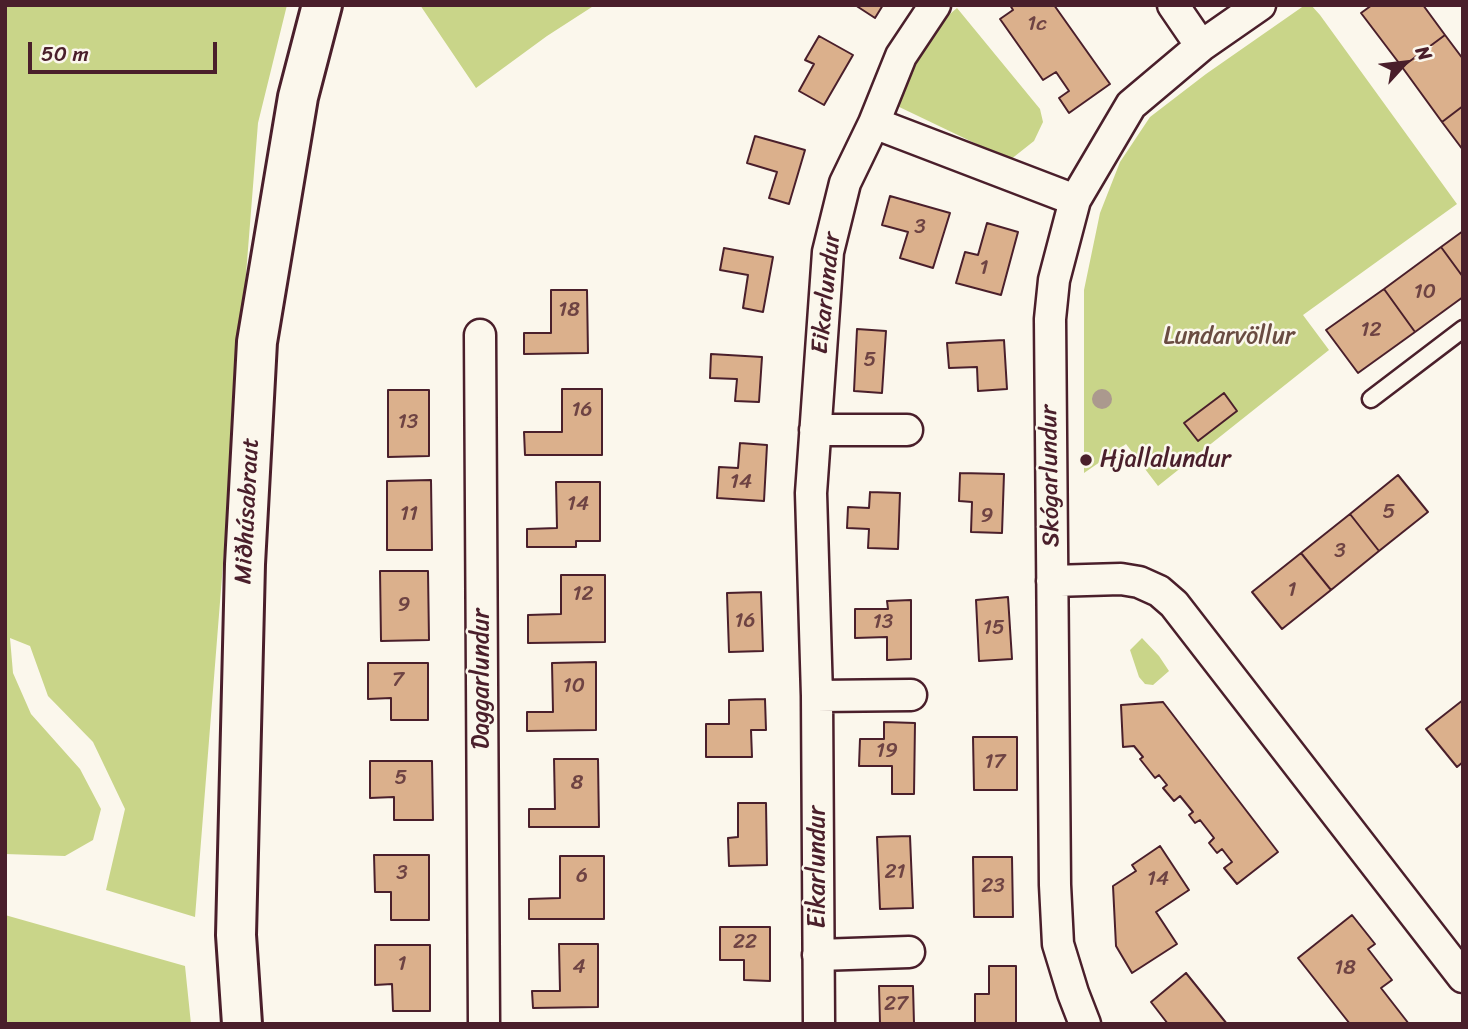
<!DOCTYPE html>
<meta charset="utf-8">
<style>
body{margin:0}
#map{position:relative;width:1468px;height:1029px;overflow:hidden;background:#fbf7ec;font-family:Sriracha,sans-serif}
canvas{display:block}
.frame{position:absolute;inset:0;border:7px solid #4a1f2b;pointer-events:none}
.north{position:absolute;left:1370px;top:28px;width:70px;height:70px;-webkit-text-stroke:5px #fbf7ec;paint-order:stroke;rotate:63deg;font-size:19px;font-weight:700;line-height:28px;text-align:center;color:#4a1f2b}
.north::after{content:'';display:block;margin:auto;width:24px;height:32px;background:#4a1f2b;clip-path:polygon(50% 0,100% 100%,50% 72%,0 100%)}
.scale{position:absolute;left:28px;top:42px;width:189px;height:32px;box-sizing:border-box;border:4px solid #4a1f2b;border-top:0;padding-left:9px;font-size:21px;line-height:24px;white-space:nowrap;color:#4a1f2b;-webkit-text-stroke:5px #fbf7ec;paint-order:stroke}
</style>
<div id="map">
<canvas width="1468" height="1029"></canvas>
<div class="frame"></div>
<div class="north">N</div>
<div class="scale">50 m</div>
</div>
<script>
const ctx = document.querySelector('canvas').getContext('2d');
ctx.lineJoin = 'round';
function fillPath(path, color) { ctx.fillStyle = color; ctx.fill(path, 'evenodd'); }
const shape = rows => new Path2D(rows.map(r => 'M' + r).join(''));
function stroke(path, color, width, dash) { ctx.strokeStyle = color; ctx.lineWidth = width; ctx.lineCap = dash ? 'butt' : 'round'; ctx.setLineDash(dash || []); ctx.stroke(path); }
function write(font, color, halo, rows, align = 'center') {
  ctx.font = font + ' Sriracha,sans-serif'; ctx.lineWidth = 5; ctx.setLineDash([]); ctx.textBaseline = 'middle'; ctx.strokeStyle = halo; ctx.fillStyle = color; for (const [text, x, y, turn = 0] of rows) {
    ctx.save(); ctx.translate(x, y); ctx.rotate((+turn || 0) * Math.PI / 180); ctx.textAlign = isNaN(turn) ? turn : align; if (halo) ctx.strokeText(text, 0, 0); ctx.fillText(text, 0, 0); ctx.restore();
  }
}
const green = shape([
 [5,5,287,5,258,123,195,917,106,890,125,809,93,742,48,696,30,646,10,638,13,673,31,714,80,769,101,809,93,840,65,856,5,854],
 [420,5,595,5,547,36,476,88],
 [1305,5,1311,5,1320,15,1457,204,1303,315,1329,350,1158,486,1126,444,1084,473,1084,290,1100,213,1120,162,1150,117,1206,74],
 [957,8,1040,109,1043,122,1034,141,1010,160,893,104,930,31],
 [1142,638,1159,656,1169,671,1153,685,1145,684,1139,677,1130,650],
 [5,915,185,966,191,1024,5,1024]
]);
const building = shape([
 [855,5,883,5,875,18,855,5],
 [1010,5,1054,5,1110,84,1069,113,1059,98,1069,91,1056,72,1043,80,1000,19,1013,10,1010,5],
 [1372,5,1423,5,1445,35,1402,67,1361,13,1372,5],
 [1445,35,1463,59,1463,106,1442,122,1402,67,1445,35],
 [819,36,853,55,824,105,799,91,814,64,805,60,819,36],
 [1463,106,1463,150,1442,122,1463,106],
 [755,136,805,150,789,204,769,198,777,172,747,163,755,136],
 [890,196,950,213,933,268,900,258,908,232,882,225,890,196],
 [987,223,1018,232,1001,295,956,283,965,252,978,255,987,223],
 [1463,231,1463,277,1441,247,1463,231],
 [1441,247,1463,277,1463,297,1415,332,1384,289,1441,247],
 [724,248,773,257,763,312,743,308,748,275,720,270,724,248],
 [1384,289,1415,332,1358,373,1326,330,1384,289],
 [551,290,587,290,588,353,524,354,524,333,551,333,551,290],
 [857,329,886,331,882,393,854,391,857,329],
 [1004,340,1007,389,978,391,977,367,949,368,947,343,1004,340],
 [711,354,762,357,759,402,735,401,737,379,710,378,711,354],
 [562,389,602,389,602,455,525,455,524,432,562,432,562,389],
 [388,390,429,390,429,456,388,457,388,390],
 [1224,393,1237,411,1198,441,1184,423,1224,393],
 [740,443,767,445,764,501,717,498,719,467,738,468,740,443],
 [960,473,1004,474,1002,533,971,532,972,502,959,501,960,473],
 [1398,475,1428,512,1379,551,1350,514,1398,475],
 [431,480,432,550,387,550,387,481,431,480],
 [556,482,600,482,600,541,576,541,576,547,527,547,527,529,557,528,556,482],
 [870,492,900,493,898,549,868,548,869,529,847,528,848,507,869,508,870,492],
 [1350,514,1379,551,1331,590,1301,553,1350,514],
 [1301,553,1331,590,1282,629,1252,592,1301,553],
 [380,571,428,571,429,640,381,641,380,571],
 [561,575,605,575,605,642,528,643,528,615,561,614,561,575],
 [761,592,763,651,729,652,727,593,761,592],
 [1008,597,1012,659,979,661,976,600,1008,597],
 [911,600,911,659,887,660,887,637,855,638,855,609,888,609,887,601,911,600],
 [596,662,596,730,527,731,527,712,553,712,552,663,596,662],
 [368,663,428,663,428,720,391,720,391,698,368,699,368,663],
 [765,699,766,730,751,730,752,757,706,757,706,724,729,724,729,700,765,699],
 [1463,700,1463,762,1457,767,1426,729,1463,700],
 [1163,702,1278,852,1237,884,1224,868,1232,862,1222,849,1217,853,1209,843,1214,838,1200,820,1195,823,1189,815,1193,812,1180,796,1174,801,1163,788,1167,785,1159,775,1155,778,1140,759,1143,757,1134,746,1123,747,1121,705,1163,702],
 [884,722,915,723,914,794,892,794,892,766,859,766,860,739,884,739,884,722],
 [973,737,1017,737,1017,790,974,790,973,737],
 [554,759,598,759,599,827,529,827,529,809,555,809,554,759],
 [370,761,432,761,433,820,394,820,394,797,370,798,370,761],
 [738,803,766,803,767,865,729,866,728,838,738,837,738,803],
 [910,836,913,908,880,909,877,837,910,836],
 [1160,846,1189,890,1156,912,1177,944,1132,973,1116,946,1113,886,1136,871,1132,865,1160,846],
 [374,855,429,855,429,920,391,920,391,892,375,892,374,855],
 [560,856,604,856,604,919,529,919,529,899,560,898,560,856],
 [973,857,1012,857,1013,917,974,917,973,857],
 [1352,915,1375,944,1368,949,1392,980,1381,988,1409,1024,1350,1024,1298,958,1352,915],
 [720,927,770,927,770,981,744,980,744,960,720,960,720,927],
 [559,944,598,944,598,1007,533,1008,532,991,560,991,559,944],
 [375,945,430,945,430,1011,393,1011,392,984,375,985,375,945],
 [989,966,1016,966,1016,1024,975,1024,975,994,989,994,989,966],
 [1186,973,1227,1024,1168,1024,1151,1002,1186,973],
 [879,986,913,986,914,1024,880,1024,879,986]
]);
const lane = shape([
 [1371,399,1463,329]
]);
const street = shape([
 [1173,5,1201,46],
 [874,123,1075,200],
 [480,335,484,1024],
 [815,430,907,430],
 [1052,581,1121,579,1139,582,1159,591,1174,604,1463,977],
 [817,696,911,695],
 [818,955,909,952],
 [819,1024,817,696,811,493,828,252,845,183,874,123,901,56,935,5],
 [1085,1024,1073,993,1058,944,1055,885,1050,319,1054,280,1075,200,1131,105,1201,46,1260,5]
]);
const secondary = shape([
 [242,1024,236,935,245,564,257,342,298,97,322,5]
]);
const trees = [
 [1102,399]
];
const markers = [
 [1086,460,7,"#4a1f2b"]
];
const numberNames = [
 ["1c",1037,25],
 ["3",920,228],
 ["1",984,269],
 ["10",1425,293],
 ["18",569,311],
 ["12",1371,331],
 ["5",870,361],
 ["16",582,411],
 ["13",408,423],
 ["14",741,483],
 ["14",578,505],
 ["5",1389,513],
 ["11",409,515],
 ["9",987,517],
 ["3",1340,552],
 ["1",1292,591],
 ["12",583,595],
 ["9",404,606],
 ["16",745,622],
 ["13",883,623],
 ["15",994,629],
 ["7",398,681],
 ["10",574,687],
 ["19",887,752],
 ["17",995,763],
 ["5",401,779],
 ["8",577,784],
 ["21",895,873],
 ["3",402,874],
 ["6",582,877],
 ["14",1158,880],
 ["23",993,887],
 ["22",745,943],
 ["1",402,965],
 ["4",579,968],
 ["18",1345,969],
 ["27",896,1005]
];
const streetNames = [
 ["Eikarlundur",827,293,-84],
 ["Skógarlundur",1051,476,-91],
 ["Miðhúsabraut",248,511,-87],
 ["Daggarlundur",482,679,-90],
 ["Eikarlundur",818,867,-90]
];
const parkNames = [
 ["Lundarvöllur",1229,337]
];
const poiNames = [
 ["Hjallalundur",1100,460]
];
fillPath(green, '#c9d589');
fillPath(building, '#dbb08c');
stroke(building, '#4a1f2b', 2);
stroke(lane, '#4a1f2b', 21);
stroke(street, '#4a1f2b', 35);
stroke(secondary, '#4a1f2b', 44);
stroke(lane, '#fbf7ec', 16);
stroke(street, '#fbf7ec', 30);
stroke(secondary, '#fbf7ec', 38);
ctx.fillStyle = '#ab998e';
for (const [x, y] of trees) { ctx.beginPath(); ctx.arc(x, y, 10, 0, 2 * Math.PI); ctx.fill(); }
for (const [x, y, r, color] of markers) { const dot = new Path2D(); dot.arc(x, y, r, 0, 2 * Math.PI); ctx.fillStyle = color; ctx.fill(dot); stroke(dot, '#fbf7ec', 2.5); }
write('21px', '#6e4343', null, numberNames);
write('24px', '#4a1f2b', '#fbf7ec', streetNames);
write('24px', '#6a4c42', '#fbf7ec', parkNames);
write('24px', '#4a1f2b', '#fbf7ec', poiNames, 'left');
</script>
